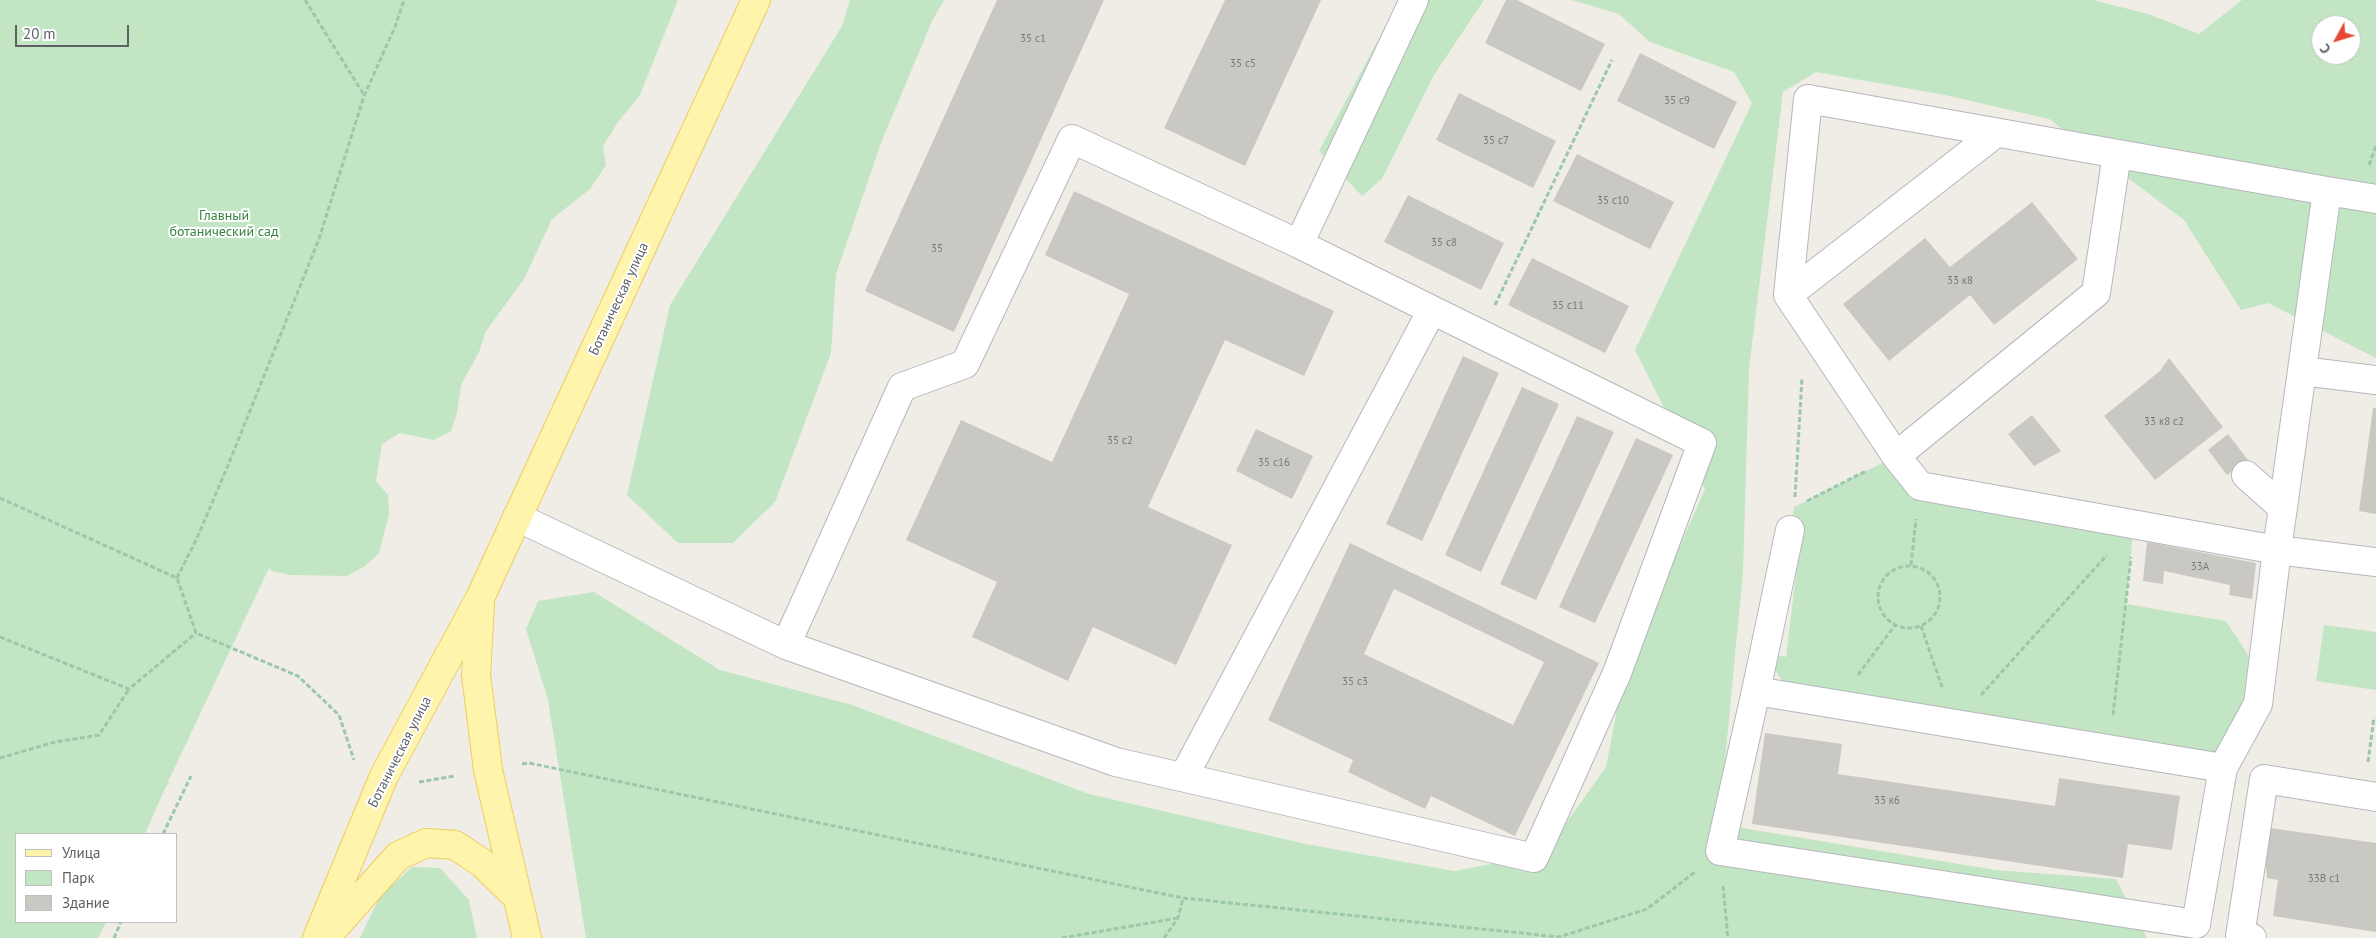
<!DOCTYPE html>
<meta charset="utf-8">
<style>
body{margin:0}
#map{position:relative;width:2376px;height:938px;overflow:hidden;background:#efede5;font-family:"PT Sans",sans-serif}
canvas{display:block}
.legend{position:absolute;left:15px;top:833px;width:162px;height:90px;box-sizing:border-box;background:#fff;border:1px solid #bebfc1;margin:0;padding:6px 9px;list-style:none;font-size:15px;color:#5d6065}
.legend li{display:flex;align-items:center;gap:10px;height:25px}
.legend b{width:25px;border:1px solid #bebfc1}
.north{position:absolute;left:2311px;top:15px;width:50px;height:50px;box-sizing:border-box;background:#fff;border:1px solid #bebfc1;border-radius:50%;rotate:231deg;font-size:14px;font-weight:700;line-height:20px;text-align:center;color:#5d6065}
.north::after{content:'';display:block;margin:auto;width:18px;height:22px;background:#e84833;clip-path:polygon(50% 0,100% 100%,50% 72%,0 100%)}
.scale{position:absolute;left:15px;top:25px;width:114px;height:22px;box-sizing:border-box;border:2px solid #5d6065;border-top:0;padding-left:6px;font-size:15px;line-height:18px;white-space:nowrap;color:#5d6065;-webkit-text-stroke:4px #fff;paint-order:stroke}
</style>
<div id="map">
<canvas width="2376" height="938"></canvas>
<ul class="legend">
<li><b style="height:6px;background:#fef4ab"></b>Улица</li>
<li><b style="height:14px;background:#c2e6c4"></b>Парк</li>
<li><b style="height:14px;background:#cac8c2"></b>Здание</li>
</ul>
<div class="north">С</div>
<div class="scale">20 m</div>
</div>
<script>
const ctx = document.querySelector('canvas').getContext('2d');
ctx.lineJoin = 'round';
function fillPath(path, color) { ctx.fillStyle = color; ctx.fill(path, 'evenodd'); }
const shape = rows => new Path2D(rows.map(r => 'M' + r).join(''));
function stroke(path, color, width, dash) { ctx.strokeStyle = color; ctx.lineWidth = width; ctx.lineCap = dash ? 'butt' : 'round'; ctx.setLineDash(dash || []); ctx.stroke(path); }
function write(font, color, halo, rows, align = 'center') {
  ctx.font = font + ' "PT Sans",sans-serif'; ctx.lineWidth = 4; ctx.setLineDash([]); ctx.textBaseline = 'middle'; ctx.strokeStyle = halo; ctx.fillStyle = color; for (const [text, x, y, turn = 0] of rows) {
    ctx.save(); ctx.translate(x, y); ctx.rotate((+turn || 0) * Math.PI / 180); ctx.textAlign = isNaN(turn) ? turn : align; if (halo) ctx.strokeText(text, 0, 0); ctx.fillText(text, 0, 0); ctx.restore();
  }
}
const green = shape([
 [0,0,678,0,640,95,618,122,603,146,606,165,590,189,552,219,524,279,486,331,479,352,461,385,457,413,451,431,434,440,400,433,382,444,376,481,388,495,389,515,379,553,365,566,347,576,291,575,272,571,269,568,167,784,172,782,166,786,145,834,16,834,16,922,106,922,98,938,0,938],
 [850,0,944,0,932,21,881,143,836,274,831,353,775,502,733,543,678,543,627,495,670,305,842,26],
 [1410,0,1484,0,1434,75,1382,179,1362,196,1319,151,1392,14],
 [1572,0,2093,0,2148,14,2199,34,2242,0,2376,0,2376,358,2268,303,2241,310,2184,220,2049,119,1945,95,1816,72,1783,92,1749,369,1743,572,1721,802,1742,828,1995,870,2116,879,2147,938,586,938,548,700,526,629,538,601,594,592,720,670,852,705,1089,794,1306,844,1454,871,1544,854,1606,767,1624,673,1705,489,1635,350,1752,103,1734,72,1650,42,1619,14],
 [2321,25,2351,25,2351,55,2321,55],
 [1896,456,1920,486,2134,524,2126,604,2226,621,2261,675,2223,758,1782,681,1764,653,1786,657,1802,525,1790,530,1794,507],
 [2324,625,2376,632,2376,690,2316,681],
 [412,867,440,868,469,900,477,938,360,938,380,896]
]);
const building = shape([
 [997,0,1104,0,954,332,865,291],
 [1225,0,1321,0,1245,166,1164,128],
 [1506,0,1517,0,1605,44,1581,91,1485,43],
 [1640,53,1737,102,1714,149,1617,101],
 [1459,93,1556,141,1533,188,1436,140],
 [1577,154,1674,202,1650,249,1553,201],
 [1074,191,1334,311,1304,376,1225,340,1148,507,1232,545,1176,665,1093,627,1068,681,972,637,997,582,906,540,961,420,1052,462,1129,294,1045,255],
 [1408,195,1504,243,1481,290,1384,242],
 [2032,202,2078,259,1994,325,1970,295,1889,361,1843,304,1925,238,1950,267],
 [1532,258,1629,306,1605,353,1508,305],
 [1463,356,1499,373,1422,541,1386,524],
 [2169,358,2223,427,2155,480,2104,416,2160,371],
 [1522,387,1559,404,1481,572,1445,555],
 [2373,408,2376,408,2376,514,2359,511],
 [2032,415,2061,451,2034,466,2008,434],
 [1577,416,1614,432,1536,600,1500,584],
 [1256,429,1313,456,1292,499,1236,471],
 [2228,434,2248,460,2227,475,2208,450],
 [1636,438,1673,455,1595,623,1559,607],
 [2147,542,2256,563,2252,599,2229,595,2230,585,2164,571,2163,584,2143,581],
 [1350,543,1599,663,1515,836,1431,796,1425,809,1348,772,1353,760,1268,720],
 [1394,589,1544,662,1513,725,1364,654],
 [1765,733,1842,744,1838,774,2055,806,2059,778,2180,796,2172,850,2128,844,2123,878,1752,824],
 [2263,827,2376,843,2376,932,2273,916,2278,880,2267,878]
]);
const path = shape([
 [305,0,364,95],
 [2369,165,2376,146],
 [1495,305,1612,60],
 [1795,497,1802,378],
 [0,498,177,578,196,633,298,676,339,715,354,760],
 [1807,501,1866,471],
 [1911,565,1916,519],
 '1878 597a31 31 0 1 1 62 0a31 31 0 1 1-62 0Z',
 [177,578,197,538,229,463,319,239,364,96,395,27,404,0],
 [1921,626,1942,687],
 [0,637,129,689,196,633],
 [1858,675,1895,625],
 [1981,695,2107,555],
 [2113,715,2131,557],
 [0,758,55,742,99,735,129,689],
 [2368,762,2374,717],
 [522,764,529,763,1183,898,1559,937,1647,909,1695,872],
 [419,782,455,776],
 [163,834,191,776],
 [1723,886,1728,938],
 [114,938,121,922],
 [1062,938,1178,918],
 [1164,938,1178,918,1183,898]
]);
const minor = shape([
 [1808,99,2327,191,2277,550,1920,486,1896,456,1788,295,1808,99],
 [2327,191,2376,199],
 [1299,244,1414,0],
 [1788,295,1996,133],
 [2302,371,2376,380],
 [1896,456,2096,293,2117,154],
 [2246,475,2283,508],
 [517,517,786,645,1116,762,1534,858,1617,673,1702,443,1432,310,1184,776],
 [786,645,902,387,965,364,1072,139,1299,244,1432,310],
 [1756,691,2223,768,2196,924,1720,851,1756,691],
 [1756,691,1790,530],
 [2223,768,2258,704,2277,550,2376,562],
 [2252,938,2240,936,2264,779,2376,797]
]);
const major = shape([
 [480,604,476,675,488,770,527,938],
 [317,938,384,776,480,598,756,0],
 [325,938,398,856,426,843,455,845,482,863,518,898]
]);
const numberNames = [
 ["35 с1",1033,39],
 ["35 с5",1243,64],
 ["35 с9",1677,101],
 ["35 с7",1496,141],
 ["35 с10",1613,201],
 ["35 с8",1444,243],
 ["35",937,249],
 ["33 к8",1960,281],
 ["35 с11",1568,306],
 ["33 к8 с2",2164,422],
 ["35 с2",1120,441],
 ["35 с16",1274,463],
 ["33А",2200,567],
 ["35 с3",1355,682],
 ["33 к6",1887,801],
 ["33В с1",2324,879]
];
const parkNames = [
 ["Главный",224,216],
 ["ботанический сад",224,232]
];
const streetNames = [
 ["Ботаническая улица",619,299,-65],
 ["Ботаническая улица",400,752,-63]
];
fillPath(green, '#c2e6c4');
fillPath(building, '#cac8c2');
stroke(minor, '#b6b7bc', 30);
stroke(major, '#f0cd5d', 30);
stroke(path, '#9bc7aa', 3, [5, 2.5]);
stroke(minor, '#fff', 28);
stroke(major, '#fef4ab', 28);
write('11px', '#787a7c', null, numberNames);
write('14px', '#36843d', '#fff', parkNames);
write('14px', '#5d6065', '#fff', streetNames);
</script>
